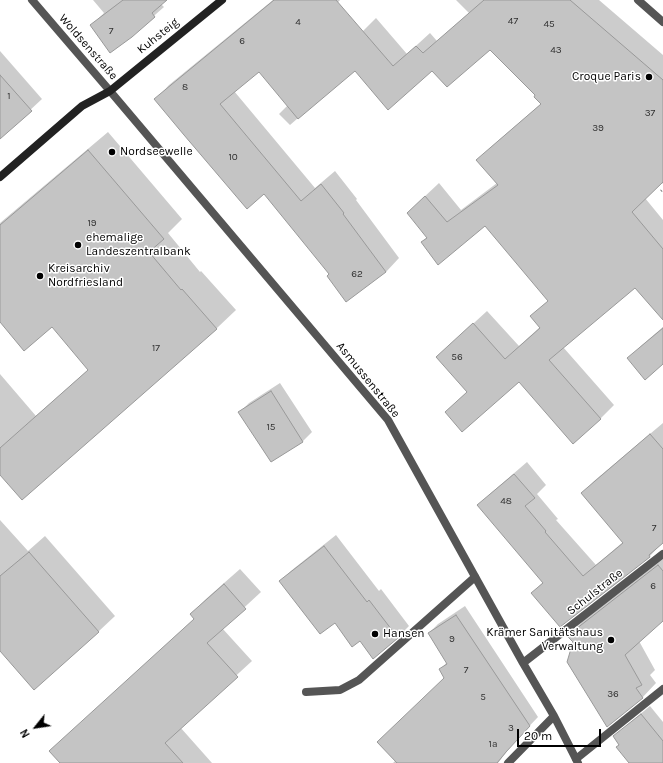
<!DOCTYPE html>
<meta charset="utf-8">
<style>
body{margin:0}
#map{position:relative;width:663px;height:763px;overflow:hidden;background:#fff;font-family:Karla,sans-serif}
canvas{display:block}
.north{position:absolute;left:16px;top:707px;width:40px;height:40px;-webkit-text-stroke:3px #fff;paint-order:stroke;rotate:240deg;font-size:11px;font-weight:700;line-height:16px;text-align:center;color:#000}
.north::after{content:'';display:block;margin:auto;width:14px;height:18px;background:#000;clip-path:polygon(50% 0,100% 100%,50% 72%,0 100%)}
.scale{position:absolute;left:517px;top:729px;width:84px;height:18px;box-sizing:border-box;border:2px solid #000;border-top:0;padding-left:5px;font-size:12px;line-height:14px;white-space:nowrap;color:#000;-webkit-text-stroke:3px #fff;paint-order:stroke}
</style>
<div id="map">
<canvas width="663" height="763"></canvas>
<div class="north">N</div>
<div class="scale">20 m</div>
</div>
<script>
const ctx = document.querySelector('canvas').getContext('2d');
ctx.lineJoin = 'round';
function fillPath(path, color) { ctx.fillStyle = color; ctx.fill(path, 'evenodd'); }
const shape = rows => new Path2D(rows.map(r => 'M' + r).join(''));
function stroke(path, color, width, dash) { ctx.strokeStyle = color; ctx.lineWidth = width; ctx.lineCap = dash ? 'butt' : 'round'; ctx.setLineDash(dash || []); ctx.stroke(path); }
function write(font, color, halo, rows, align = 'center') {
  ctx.font = font + ' Karla,sans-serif'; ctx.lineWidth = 3; ctx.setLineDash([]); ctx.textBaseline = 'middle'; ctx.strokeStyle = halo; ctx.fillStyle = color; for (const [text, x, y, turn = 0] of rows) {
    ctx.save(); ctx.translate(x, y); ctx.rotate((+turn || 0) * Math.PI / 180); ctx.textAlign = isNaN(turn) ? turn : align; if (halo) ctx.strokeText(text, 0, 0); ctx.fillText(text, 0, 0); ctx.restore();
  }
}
const shadow = shape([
 [93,0,165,0,161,4,164,7,131,36,92,25,104,13],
 [273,0,340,0,301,44,326,68,376,18,407,54,430,33,437,41,469,13,456,0,599,0,663,55,663,184,661,182,645,198,663,220,663,318,635,286,563,347,614,405,600,419,519,381,446,412,468,391,451,344,487,311,519,346,540,327,531,316,549,300,485,225,422,242,427,237,422,199,439,183,461,210,497,183,478,160,491,147,542,103,537,95,490,49,432,70,355,69,290,125,279,114,288,105,259,70,234,91,315,188,335,171,357,199,356,200,399,258,386,272,330,274,264,193,156,99,169,85],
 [0,51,42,99,0,138],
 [108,132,182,219,168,233,200,272,201,271,236,310,217,328,22,499,0,473,0,374,36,416,89,369,52,326,0,321,0,223],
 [663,327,663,363,628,359,642,345],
 [280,383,312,432,303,441,272,461,240,412,249,403],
 [663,423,663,542,650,556,560,626,532,593,543,582,479,505,491,493,527,462,546,485,537,494,558,519,556,520,596,565,623,542,582,494,594,481],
 [0,520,28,551,45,536,115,616,98,632,0,650],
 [336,535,379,591,381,589,409,626,397,638,360,640,280,581,292,570],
 [663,559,663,620,639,641,655,670,650,675,656,683,642,698,574,642,568,636,582,622],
 [240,569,261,592,222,628,252,661,180,727,212,763,62,763,51,751,195,618,191,614,207,598],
 [465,606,538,717,515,741,498,763,393,763,396,760,445,678,440,670,447,662,429,633,438,624],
 [650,706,663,722,663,763,631,763,614,736]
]);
const building = shape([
 [123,0,167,0,152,13,155,17,132,37,110,53,90,25,123,0],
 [274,0,336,0,393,66,416,46,423,53,484,0,570,0,663,80,663,182,632,212,663,249,663,320,635,288,549,360,601,419,573,444,519,382,462,432,445,412,467,392,436,357,473,323,505,359,540,328,530,316,548,301,485,226,438,265,421,242,427,238,407,213,425,196,447,222,498,185,476,160,541,104,534,97,535,95,490,50,447,87,432,71,388,110,355,71,298,119,259,72,220,104,301,201,321,184,344,213,343,214,386,272,346,302,327,276,329,274,264,194,247,209,184,135,154,99,274,0],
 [0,75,32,111,0,139,0,75],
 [88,150,164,239,149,252,181,290,182,289,217,329,22,500,0,475,0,448,88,370,52,327,24,351,0,322,0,225,88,150],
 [663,328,663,364,645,380,627,358,663,328],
 [271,391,303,442,271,462,238,412,271,391],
 [650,434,663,449,663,543,649,555,650,557,560,627,531,593,543,583,477,505,514,474,535,498,525,506,546,531,545,532,583,576,623,543,581,493,650,434],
 [324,546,367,602,369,600,398,638,373,659,360,641,352,647,335,623,320,634,279,581,324,546],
 [29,552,99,632,34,690,0,651,0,576,29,552],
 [658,565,663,571,663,621,625,655,642,685,636,688,643,698,607,727,567,662,573,642,567,636,658,565],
 [224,584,246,609,207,643,238,677,165,743,183,763,60,763,49,751,194,619,190,614,224,584],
 [456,615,530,726,506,752,497,763,397,763,377,742,444,678,439,669,447,664,428,633,456,615],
 [641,714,663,741,663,763,629,763,616,747,619,745,613,736,641,714]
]);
const path = shape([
 [661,191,663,189]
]);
const lane = shape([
 [306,692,340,690,359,680,475,577],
 [576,759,663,689]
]);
const street = shape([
 [32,0,110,91,388,420,523,663,554,716,578,763],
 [638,0,663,22],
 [523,663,663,554],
 [508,763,554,716]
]);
const secondary = shape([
 [0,177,82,106,110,91,222,0]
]);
const markers = [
 [649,77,4,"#000"],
 [112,152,4,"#000"],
 [78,245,4,"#000"],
 [40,276,4,"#000"],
 [375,634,4,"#000"],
 [611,640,4,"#000"]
];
const numberNames = [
 ["47",513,21],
 ["4",298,22],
 ["45",549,24],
 ["7",111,31],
 ["6",242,41],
 ["43",556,50],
 ["8",185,87],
 ["1",9,96],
 ["37",650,113],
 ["39",598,128],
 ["10",233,157],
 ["19",92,223],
 ["62",357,274],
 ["17",156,348],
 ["56",457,357],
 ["15",271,427],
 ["48",506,501],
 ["7",654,528],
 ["6",653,586],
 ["9",452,639],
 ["7",466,670],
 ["36",613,694],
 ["5",483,697],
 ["3",511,728],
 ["1a",493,744]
];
const streetNames = [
 ["Kuhsteig",158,36,-39],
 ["Woldsenstraße",88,47,49],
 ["Asmussenstraße",368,380,51],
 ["Schulstraße",595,592,-38]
];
const poiNames = [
 ["Croque Paris",641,77,"right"],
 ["Nordseewelle",120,152],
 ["ehemalige",86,238],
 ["Landeszentralbank",86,252],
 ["Kreisarchiv",48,269],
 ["Nordfriesland",48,283],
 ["Krämer Sanitätshaus",603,633,"right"],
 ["Verwaltung",603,647,"right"],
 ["Hansen",383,634]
];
fillPath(shadow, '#0003');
fillPath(building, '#c4c4c4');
stroke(building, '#999', 1);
stroke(path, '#777', 2.5, [1, 2]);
stroke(lane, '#555', 8);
stroke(street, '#555', 8);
stroke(secondary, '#222', 8);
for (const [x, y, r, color] of markers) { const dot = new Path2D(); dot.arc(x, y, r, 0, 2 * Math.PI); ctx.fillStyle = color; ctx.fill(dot); stroke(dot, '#fff', 1.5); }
write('10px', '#313131', null, numberNames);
write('12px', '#000', '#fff', streetNames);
write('12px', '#000', '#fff', poiNames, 'left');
</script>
